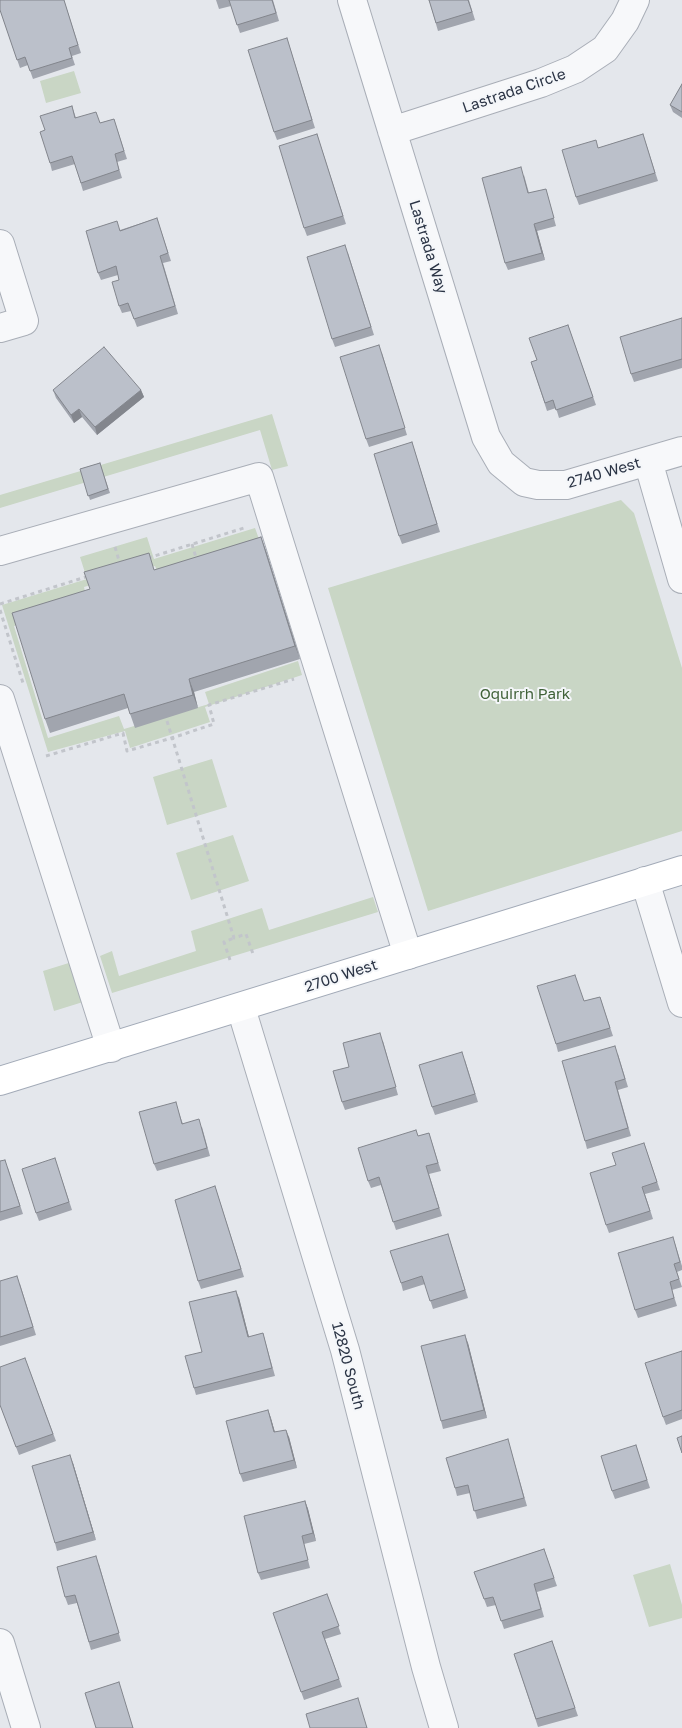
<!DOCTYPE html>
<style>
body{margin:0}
canvas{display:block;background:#e4e7ec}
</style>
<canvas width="682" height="1728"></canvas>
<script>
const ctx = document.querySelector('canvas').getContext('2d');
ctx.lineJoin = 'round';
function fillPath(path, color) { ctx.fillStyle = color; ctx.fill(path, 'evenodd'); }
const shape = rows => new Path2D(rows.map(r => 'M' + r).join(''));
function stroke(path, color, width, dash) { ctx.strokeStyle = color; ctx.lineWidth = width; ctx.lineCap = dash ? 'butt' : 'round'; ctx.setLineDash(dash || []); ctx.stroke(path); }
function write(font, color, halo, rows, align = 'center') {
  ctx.font = font + ' "Golos Text",sans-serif'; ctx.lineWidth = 4; ctx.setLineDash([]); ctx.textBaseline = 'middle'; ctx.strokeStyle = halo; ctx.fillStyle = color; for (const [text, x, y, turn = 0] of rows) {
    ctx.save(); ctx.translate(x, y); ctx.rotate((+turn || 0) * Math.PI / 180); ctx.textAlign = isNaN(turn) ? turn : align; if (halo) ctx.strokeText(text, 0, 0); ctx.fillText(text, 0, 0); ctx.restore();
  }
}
const green = shape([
 [74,71,81,93,46,103,40,81],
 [272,414,288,466,272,470,260,430,0,508,0,495],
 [621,500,634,513,682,668,682,831,428,911,328,588],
 [255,528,263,550,160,578,155,566,84,587,88,604,14,626,48,738,119,716,124,729,209,704,205,692,298,661,302,675,205,707,210,722,130,748,125,731,48,752,2,605,87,579,80,557,147,537,154,559],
 [212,759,227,807,167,825,153,777],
 [233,835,249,881,191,900,176,853],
 [373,897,378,912,112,993,100,956,112,951,119,976,196,951,191,931,262,908,269,930],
 [72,962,83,1002,54,1011,43,971],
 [670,1564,682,1605,682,1618,649,1627,633,1575]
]);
const path = shape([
 [192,544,197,561],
 [115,547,120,564],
 [148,558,247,527],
 [0,604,89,576],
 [0,610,23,683],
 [167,721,234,938,246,934,253,954],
 [46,756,123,733,127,751,172,738,214,724,209,705,294,679],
 [230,960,224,942,234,938]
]);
const minor = shape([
 [352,0,486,437,501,463,524,482,538,485,566,485,682,451],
 [392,131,541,83,575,69,605,49,625,21,635,0],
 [0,244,24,321,0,328],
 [648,461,682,579],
 [0,551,259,477,408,955],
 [0,699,111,1048],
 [645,881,682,1003],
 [241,1008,345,1350,426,1667,444,1728],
 [0,1643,26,1728]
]);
const major = shape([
 [0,1081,682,870]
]);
const wall = shape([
 [64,0,81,53,72,56,75,65,33,79,28,65,20,68,0,10],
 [216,0,273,0,279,21,240,33,231,6,219,9],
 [429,0,469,0,475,20,438,31],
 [287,38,315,128,277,140,274,132],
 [682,84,682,118,673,112,670,105],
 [72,106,76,118,100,123,114,119,127,159,117,162,122,178,83,191,75,164,52,171,50,163,45,130],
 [317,134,346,224,307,236,304,228],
 [643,134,658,181,579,205,576,197,598,148],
 [524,175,529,193,546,189,556,226,537,231,545,260,508,270,505,263],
 [157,218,171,261,163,263,178,314,137,327,131,311,122,313,119,306,119,280,118,275,101,280,98,273,120,230],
 [348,253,374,335,335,347,332,339],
 [682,318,682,368,634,382,631,374],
 [568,325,596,405,559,418,556,408,547,411,531,362,537,360],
 [382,353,407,435,369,447,366,439],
 [53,390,141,390,144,397,97,435,82,417,74,423,56,398],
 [412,442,440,532,402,544,399,536],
 [100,463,110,493,90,500,80,469],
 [261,537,266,551,300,659,194,692,198,708,135,728,128,708,50,733,45,719,155,570],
 [600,997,613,1036,558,1052,556,1044,584,1001],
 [383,1041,398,1095,345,1110,342,1102,349,1067],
 [618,1054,628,1087,618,1090,631,1136,587,1149,585,1141],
 [465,1060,478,1102,435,1115,432,1107],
 [178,1110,183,1124,202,1127,210,1156,157,1171,154,1164],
 [429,1133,441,1171,429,1174,442,1216,396,1230,381,1185,371,1188,368,1181,419,1136],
 [644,1143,660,1190,645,1194,653,1219,609,1233,606,1225,616,1165],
 [55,1158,72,1210,39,1221,36,1213],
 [0,1161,8,1168,23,1214,0,1221],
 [215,1186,244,1277,201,1289,198,1281],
 [448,1234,468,1298,433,1309,425,1284,403,1291,401,1283],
 [673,1237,682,1266,682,1270,677,1272,682,1287,672,1290,677,1306,638,1318,635,1310],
 [0,1281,20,1284,36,1335,0,1346],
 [239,1298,249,1337,263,1333,275,1376,196,1395,194,1388,202,1352],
 [468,1343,487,1418,443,1429,441,1421],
 [682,1351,682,1419,666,1425,663,1417],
 [25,1358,56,1441,19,1455,0,1405],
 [268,1410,275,1432,289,1437,297,1468,243,1482,240,1474],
 [636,1445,650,1488,615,1499,612,1491],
 [510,1447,527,1506,477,1519,470,1493,457,1496,455,1488],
 [73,1463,96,1540,57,1551,55,1543],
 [305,1501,308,1509,316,1541,304,1544,310,1568,261,1580,258,1573],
 [544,1549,557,1586,537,1592,544,1617,504,1629,496,1605,487,1607,474,1572],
 [99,1564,121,1641,91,1650,77,1603,68,1605,65,1597],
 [327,1594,341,1634,325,1639,342,1687,304,1700,273,1613],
 [552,1641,578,1716,538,1727,514,1654]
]);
const shadedWall = shape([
 [534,224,537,231,545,260,542,253],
 [141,390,144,397,97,435,95,427],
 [79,409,82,417,74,423,71,415],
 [261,537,266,551,300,659,295,646],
 [189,679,194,692,198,708,193,695],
 [236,1291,239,1298,251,1345,248,1337],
 [465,1335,468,1343,487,1418,484,1410],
 [268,1410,271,1418,277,1440,274,1432],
 [286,1430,289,1437,297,1468,294,1460],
 [70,1455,73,1463,96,1540,93,1532],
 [305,1501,308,1509,316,1541,313,1533]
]);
const building = shape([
 [0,0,64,0,78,45,69,48,72,58,30,71,25,57,17,60,0,10,0,0],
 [229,0,272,0,276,13,237,25,229,0],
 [429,0,468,0,472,12,436,23,429,0],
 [287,38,312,120,274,132,248,50,287,38],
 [682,84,682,112,670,105,682,84],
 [72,106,75,118,96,112,100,123,114,119,124,151,115,154,119,170,81,183,72,156,50,163,40,132,45,130,40,116,72,106],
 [317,134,343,216,304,228,279,146,317,134],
 [643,134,655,173,576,197,562,150,596,140,598,148,643,134],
 [521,167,528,193,546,189,554,218,534,224,542,253,505,263,482,178,521,167],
 [157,218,168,253,160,256,175,306,134,319,128,303,119,306,112,282,119,280,116,266,98,273,86,231,117,221,120,231,157,218],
 [345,245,371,327,332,339,307,257,345,245],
 [682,318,682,359,631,374,620,337,682,318],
 [568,325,593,397,556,410,553,400,545,403,531,362,537,360,529,338,568,325],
 [379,345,405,428,366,439,340,357,379,345],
 [104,347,141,390,95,427,79,409,71,415,53,390,104,347],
 [412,442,437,524,399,536,374,454,412,442],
 [100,463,108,489,88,496,80,469,100,463],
 [261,537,295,646,189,679,193,695,130,714,124,694,45,719,12,613,90,589,84,572,149,553,154,570,261,537],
 [575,975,584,1001,600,997,610,1028,556,1044,537,986,575,975],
 [380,1033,396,1087,342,1102,333,1071,349,1067,343,1043,380,1033],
 [615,1046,625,1079,615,1082,628,1128,585,1141,562,1061,615,1046],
 [462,1052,475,1094,432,1107,419,1065,462,1052],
 [176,1102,182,1124,199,1119,207,1148,154,1164,139,1112,176,1102],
 [416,1130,418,1136,429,1133,438,1163,426,1166,439,1208,393,1222,379,1177,368,1181,358,1148,416,1130],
 [644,1143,657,1182,642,1187,650,1211,606,1225,590,1173,616,1165,612,1153,644,1143],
 [55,1158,69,1202,36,1213,22,1169,55,1158],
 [5,1160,20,1206,0,1212,0,1161,5,1160],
 [215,1186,241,1269,198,1281,175,1200,215,1186],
 [448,1234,465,1290,430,1301,422,1276,401,1283,390,1251,448,1234],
 [673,1237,680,1262,674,1264,679,1279,670,1282,674,1298,635,1310,618,1253,673,1237],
 [17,1276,33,1327,0,1337,0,1281,17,1276],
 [236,1291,248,1337,263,1333,272,1368,194,1388,185,1356,202,1352,189,1302,236,1291],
 [465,1335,484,1410,441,1421,421,1346,465,1335],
 [682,1351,682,1410,663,1417,645,1363,682,1351],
 [25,1358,53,1434,16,1447,0,1405,0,1367,25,1358],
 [268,1410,274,1432,286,1430,294,1460,240,1474,226,1421,268,1410],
 [682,1436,682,1453,677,1438,682,1436],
 [508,1439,524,1498,474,1511,468,1485,455,1488,446,1458,508,1439],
 [636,1445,647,1480,612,1491,601,1456,636,1445],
 [70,1455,93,1532,55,1543,32,1466,70,1455],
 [305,1501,313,1533,302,1536,308,1560,258,1573,244,1516,305,1501],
 [544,1549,554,1578,534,1584,541,1609,501,1621,493,1597,484,1599,474,1572,544,1549],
 [96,1556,119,1633,89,1642,75,1595,65,1597,57,1567,96,1556],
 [327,1594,339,1626,322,1632,339,1679,301,1692,273,1613,327,1594],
 [552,1641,575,1708,536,1719,514,1654,552,1641],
 [119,1682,133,1728,96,1728,85,1693,119,1682],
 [358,1698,367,1728,310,1728,306,1714,358,1698]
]);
const streetNames = [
 ["Lastrada Circle",514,91,-19],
 ["Lastrada Way",428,247,73],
 ["2740 West",604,473,-16],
 ["2700 West",341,976,-18],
 ["12820 South",348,1366,75]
];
const parkNames = [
 ["Oquirrh Park",525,694]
];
fillPath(green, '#c9d6c5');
stroke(minor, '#a9aeb7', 30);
stroke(major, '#a3abb8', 30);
stroke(path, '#c2c5cb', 3, [4, 4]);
stroke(minor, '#f7f8fa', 28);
stroke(major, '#fff', 28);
fillPath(wall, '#a1a5ae');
fillPath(shadedWall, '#83868d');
fillPath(building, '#bbc0ca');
stroke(building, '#83868d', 1);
write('15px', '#2b3445', '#f4f6f9', streetNames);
write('15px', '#3f6138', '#f4f6f9', parkNames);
</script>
